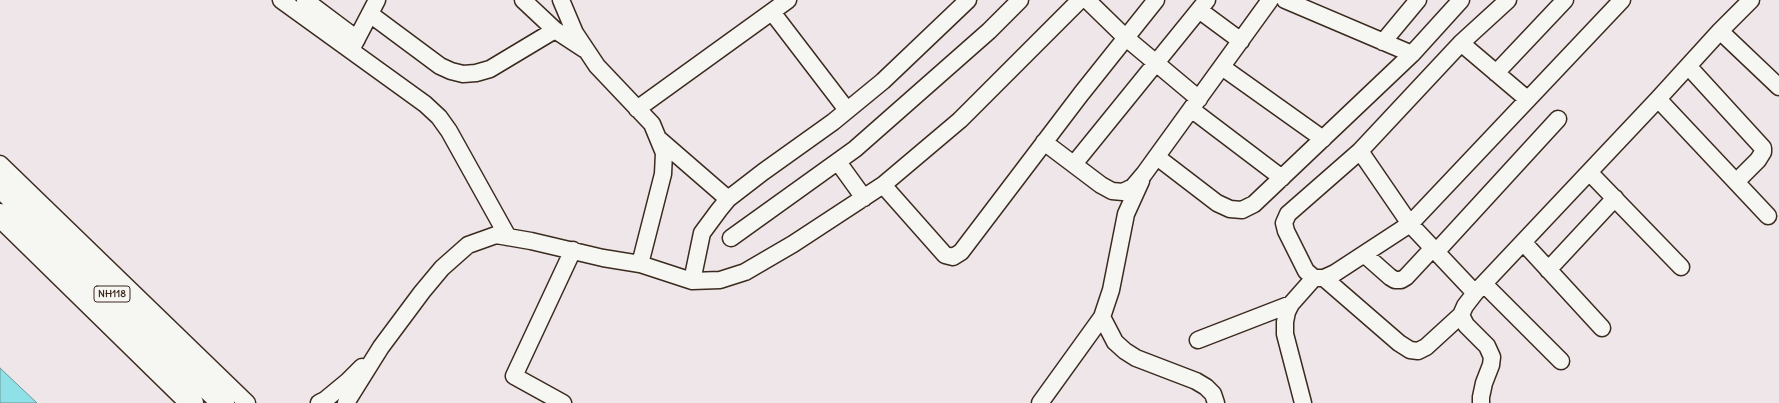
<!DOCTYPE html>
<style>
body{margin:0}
canvas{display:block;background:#efe6e9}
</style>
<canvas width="1779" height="403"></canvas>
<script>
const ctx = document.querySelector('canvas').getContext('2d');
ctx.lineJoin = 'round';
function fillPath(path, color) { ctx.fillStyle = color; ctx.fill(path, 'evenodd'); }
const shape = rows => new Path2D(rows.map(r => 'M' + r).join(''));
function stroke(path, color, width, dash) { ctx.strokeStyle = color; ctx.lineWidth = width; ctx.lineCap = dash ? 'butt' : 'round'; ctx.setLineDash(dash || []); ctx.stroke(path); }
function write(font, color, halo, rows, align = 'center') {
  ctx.font = font + ' Delius,sans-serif'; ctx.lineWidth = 3; ctx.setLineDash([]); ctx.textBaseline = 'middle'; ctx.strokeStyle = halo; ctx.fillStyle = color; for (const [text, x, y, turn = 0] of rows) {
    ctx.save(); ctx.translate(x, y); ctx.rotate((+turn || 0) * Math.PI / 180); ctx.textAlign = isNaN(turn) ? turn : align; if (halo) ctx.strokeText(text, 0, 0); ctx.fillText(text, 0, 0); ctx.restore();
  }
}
const water = shape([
 [0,368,37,403,0,403,0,368]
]);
const minor = shape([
 [281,0,425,104,439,117,449,131,508,237],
 [305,0,357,39],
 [523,0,555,30,584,49],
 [561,0,575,33,597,66,652,124,664,153,663,174,640,264],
 [1087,0,1125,37,1199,99],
 [1285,0,1412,54],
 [1508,0,1461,43,1360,151,1288,214,1284,223,1286,231,1306,271,1314,278,1324,278,1335,273,1410,224,1622,0],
 [1199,10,1241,41],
 [772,12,847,110],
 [370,14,440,66,451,71,463,74,476,73,490,69,555,30],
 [1720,31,1779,87],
 [1383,42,1418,0],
 [1461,43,1527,99],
 [352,48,377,0],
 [1688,66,1763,148,1763,152,1758,160,1736,182],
 [1222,67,1323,139],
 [1496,73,1565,0],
 [1658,99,1768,216],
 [637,109,788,0],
 [1191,109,1282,178],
 [660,140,728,199],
 [1044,142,1101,185,1112,191,1123,192,1133,187,1144,174,1270,0],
 [1360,151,1410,224,1475,293],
 [1157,157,1217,203,1230,209,1242,210,1254,204,1412,54,1461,0],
 [838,162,864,198],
 [0,164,247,403],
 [1074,164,1207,0],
 [1589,172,1681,267],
 [883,185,945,255,953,257,961,252,1081,94,1156,0],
 [731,238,855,149,989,31,1020,0],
 [1523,242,1602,328],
 [1436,252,1558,119],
 [1364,254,1390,277,1395,280,1401,280,1406,277,1433,248],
 [1548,270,1615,198],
 [1324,278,1399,343,1410,350,1418,351,1426,347,1461,315],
 [692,281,702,233,719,210,728,199,763,172,833,122,883,81,968,0],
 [1484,284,1561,361],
 [1102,317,1115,342,1125,351,1136,358,1196,381,1206,387,1213,394,1216,403],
 [1198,340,1291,304],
 [319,403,325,400,348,381,362,367],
 [346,403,381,347,422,292,442,268,468,245,496,235,531,241,603,258,640,264,692,281,720,280,745,272,793,244,883,185,960,120,1080,0],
 [563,403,514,376,573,250],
 [1040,403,1102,317,1111,290,1126,214,1141,181],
 [1303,403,1285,334,1285,322,1287,312,1291,304,1314,278],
 [1481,403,1481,397,1484,383,1491,365,1492,357,1487,346,1466,325,1461,315,1465,306,1475,293,1658,99,1720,31,1751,0]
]);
const trunk = shape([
 [0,186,223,403],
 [0,215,192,403]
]);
const shields = [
 [112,294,36]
];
const shieldNames = [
 ["NH118",112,294]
];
fillPath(water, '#8fe0e7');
stroke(water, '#6d9797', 1);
stroke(minor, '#3b2a1e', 19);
stroke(trunk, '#3b2a1e', 25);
stroke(minor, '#f6f6f2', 16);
stroke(trunk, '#f6f6f2', 22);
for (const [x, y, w] of shields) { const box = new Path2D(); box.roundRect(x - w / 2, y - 8, w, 16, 3); ctx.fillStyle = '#f6f6f2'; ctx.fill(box); stroke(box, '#3b2a1e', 1); }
write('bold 10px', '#3b2a1e', null, shieldNames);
</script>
